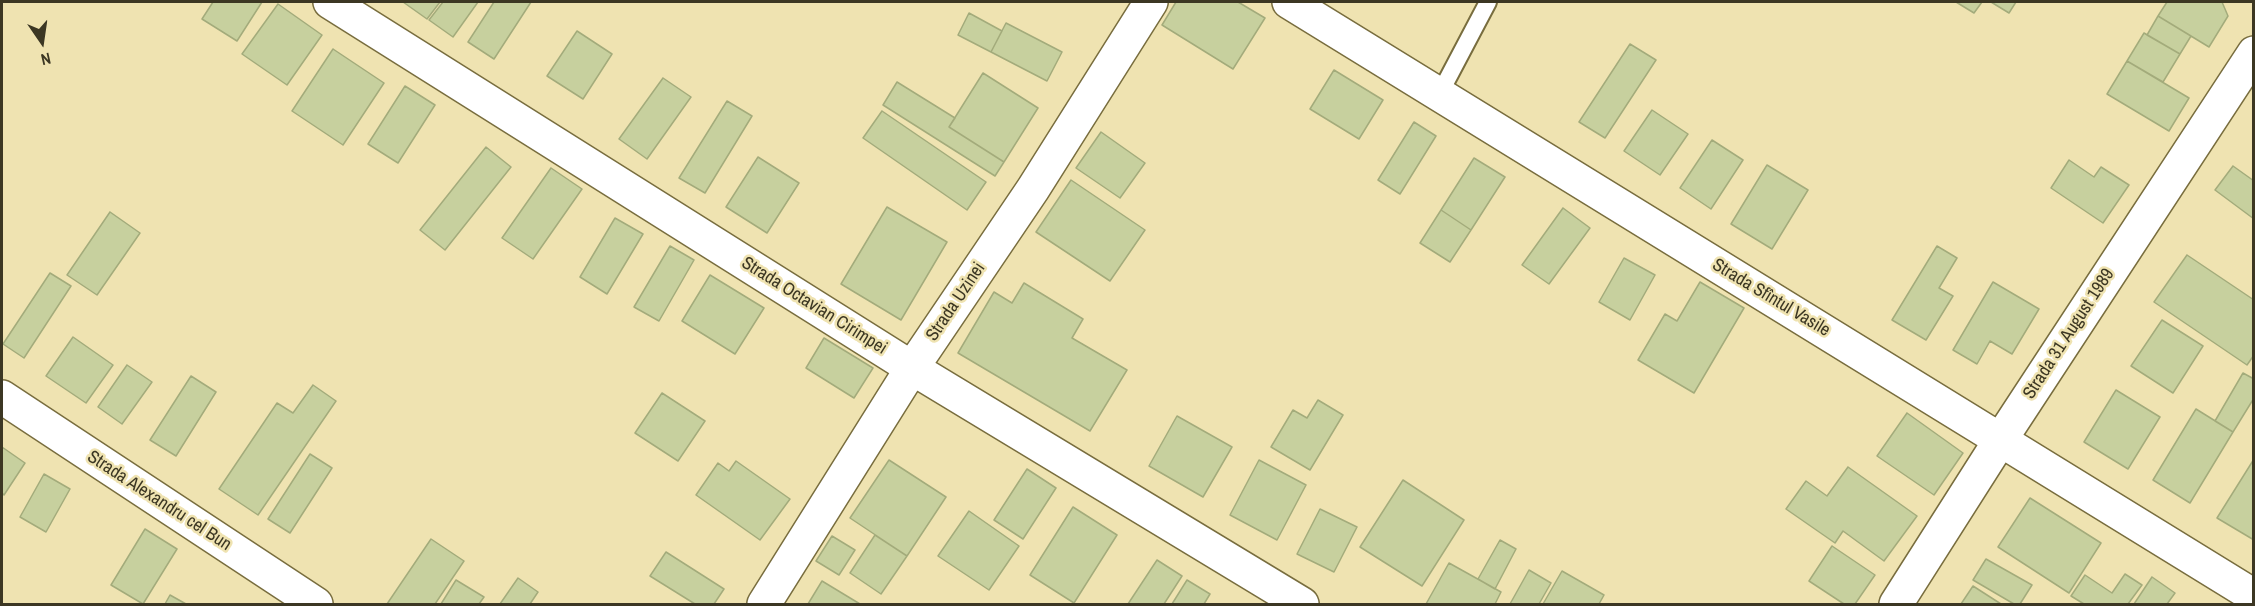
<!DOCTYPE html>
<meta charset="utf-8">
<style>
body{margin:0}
#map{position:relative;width:2255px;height:606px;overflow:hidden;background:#efe3b1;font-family:"Archivo Narrow",sans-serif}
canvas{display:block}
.frame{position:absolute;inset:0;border:3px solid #3c3723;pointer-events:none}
.north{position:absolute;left:12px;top:12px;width:60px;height:60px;-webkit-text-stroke:4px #efe3b1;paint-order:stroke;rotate:167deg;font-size:16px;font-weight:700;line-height:24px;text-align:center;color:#3c3723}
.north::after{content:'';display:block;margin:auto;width:21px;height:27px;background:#3c3723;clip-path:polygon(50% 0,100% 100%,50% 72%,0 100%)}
</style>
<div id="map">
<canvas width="2255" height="606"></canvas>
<div class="frame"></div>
<div class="north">N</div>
</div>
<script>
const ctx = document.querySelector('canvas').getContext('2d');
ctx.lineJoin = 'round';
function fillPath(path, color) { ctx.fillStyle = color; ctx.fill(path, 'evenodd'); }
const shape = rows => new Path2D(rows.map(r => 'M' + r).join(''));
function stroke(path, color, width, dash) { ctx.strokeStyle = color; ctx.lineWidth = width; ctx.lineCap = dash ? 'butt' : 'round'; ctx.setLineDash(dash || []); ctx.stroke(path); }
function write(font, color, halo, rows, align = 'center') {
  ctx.font = font + ' "Archivo Narrow",sans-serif'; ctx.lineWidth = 5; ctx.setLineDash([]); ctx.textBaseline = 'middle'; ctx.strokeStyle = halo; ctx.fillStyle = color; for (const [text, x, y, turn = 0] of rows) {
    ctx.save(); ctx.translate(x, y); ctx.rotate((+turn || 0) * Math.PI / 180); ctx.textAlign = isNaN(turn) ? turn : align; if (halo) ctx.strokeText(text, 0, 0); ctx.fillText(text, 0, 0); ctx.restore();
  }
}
const building = shape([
 [213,2,262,2,237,41,202,19,213,2],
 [403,2,440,2,427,19,403,2],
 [443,2,478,2,453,37,429,20,443,2],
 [494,2,531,2,494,59,468,42,494,2],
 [1176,2,1238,2,1265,18,1233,69,1162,25,1176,2],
 [1956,2,1982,2,1974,13,1956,2],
 [1991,2,2016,2,2009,13,1991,2],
 [2167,2,2222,2,2228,16,2209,47,2158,16,2167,2],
 [278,4,322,35,287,85,242,54,278,4],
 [969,13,1002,31,991,52,958,35,969,13],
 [2158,16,2191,36,2180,54,2147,35,2158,16],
 [1006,23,1062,52,1047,81,991,52,1006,23],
 [577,31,612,54,583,99,547,76,577,31],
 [2144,33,2180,54,2163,82,2127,61,2144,33],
 [1630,44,1656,60,1605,138,1579,122,1630,44],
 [333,49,384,83,343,145,292,111,333,49],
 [2127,61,2189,98,2169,131,2107,94,2127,61],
 [1334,70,1383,100,1359,139,1310,109,1334,70],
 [983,73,1038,108,1004,162,949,127,983,73],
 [663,78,691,97,647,159,619,139,663,78],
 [897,82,955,118,949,127,1004,162,995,176,883,105,897,82],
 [405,86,435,105,398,163,368,144,405,86],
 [727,101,752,116,705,193,679,178,727,101],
 [1652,110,1688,134,1660,175,1624,151,1652,110],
 [882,111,986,182,967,210,863,138,882,111],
 [1414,122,1436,136,1400,194,1378,180,1414,122],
 [1101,132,1145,163,1120,198,1076,168,1101,132],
 [1712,140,1743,160,1711,209,1680,188,1712,140],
 [486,147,511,167,445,250,420,230,486,147],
 [758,157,799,183,767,233,726,207,758,157],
 [1474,158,1505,177,1471,230,1441,210,1474,158],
 [2069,160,2094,177,2101,167,2129,185,2103,223,2051,188,2069,160],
 [1767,165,1808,190,1772,249,1731,224,1767,165],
 [2233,166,2254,181,2254,219,2215,190,2233,166],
 [551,168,582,189,533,259,502,238,551,168],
 [1071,180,1145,230,1110,281,1036,232,1071,180],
 [887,207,947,242,901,320,841,284,887,207],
 [1563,208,1590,228,1549,284,1522,265,1563,208],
 [1441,210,1471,230,1450,262,1420,243,1441,210],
 [110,212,140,233,97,295,67,275,110,212],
 [615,218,643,234,607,294,580,277,615,218],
 [670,246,694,260,659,321,634,307,670,246],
 [1937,246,1957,258,1939,288,1953,296,1926,340,1892,320,1937,246],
 [2187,255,2254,300,2254,355,2247,365,2154,302,2187,255],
 [1624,258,1655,275,1630,320,1599,302,1624,258],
 [50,273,71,286,24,358,3,344,50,273],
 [710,275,764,308,735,354,682,321,710,275],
 [1700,282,1744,308,1694,393,1638,360,1665,314,1677,321,1700,282],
 [1993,282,2039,309,2012,354,1990,341,1977,364,1953,350,1993,282],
 [1024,283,1083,319,1072,338,1127,370,1090,431,958,353,994,292,1012,303,1024,283],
 [2162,320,2203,346,2173,393,2131,366,2162,320],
 [73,337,113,365,86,403,46,376,73,337],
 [824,338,873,368,854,398,806,368,824,338],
 [127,365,152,382,122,424,98,407,127,365],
 [2243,373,2254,379,2254,398,2233,432,2215,421,2243,373],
 [191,376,216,392,176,456,150,440,191,376],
 [313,385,336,401,258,515,219,489,277,403,293,413,313,385],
 [2116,390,2160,417,2128,469,2084,442,2116,390],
 [662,393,705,421,678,461,635,433,662,393],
 [1318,400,1343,415,1310,470,1271,447,1293,410,1307,418,1318,400],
 [2196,409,2233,432,2190,503,2153,480,2196,409],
 [1907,413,1963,453,1934,495,1877,456,1907,413],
 [1177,416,1232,447,1203,497,1149,466,1177,416],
 [2,447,25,463,4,495,2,493,2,447],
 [310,454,332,468,290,533,268,519,310,454],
 [2254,459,2254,540,2217,518,2254,459],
 [889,460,946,497,907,556,850,518,889,460],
 [1259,460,1306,485,1277,540,1230,515,1259,460],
 [736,461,790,499,760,540,696,495,718,463,729,471,736,461],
 [1848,467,1917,516,1884,561,1843,531,1835,543,1786,509,1806,481,1827,496,1848,467],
 [1027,469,1056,488,1023,539,994,520,1027,469],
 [44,474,70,489,46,532,20,517,44,474],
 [1403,480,1464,520,1422,586,1360,547,1403,480],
 [2030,498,2101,543,2069,593,1998,547,2030,498],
 [1073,507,1117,535,1074,603,1030,575,1073,507],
 [1320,509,1357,527,1334,572,1297,554,1320,509],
 [969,511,1019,546,989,590,938,556,969,511],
 [145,529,177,549,143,604,111,585,145,529],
 [875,535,907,556,881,594,850,573,875,535],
 [832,536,855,550,839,575,816,561,832,536],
 [431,539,464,561,435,604,387,604,431,539],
 [1500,540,1516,549,1495,589,1478,579,1500,540],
 [1832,546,1875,575,1855,604,1844,604,1809,581,1832,546],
 [666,552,724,589,714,604,695,604,650,576,666,552],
 [1986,559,2032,585,2020,604,2014,604,1973,580,1986,559],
 [1157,560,1182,576,1164,604,1128,604,1157,560],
 [1449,563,1501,592,1495,604,1426,604,1449,563],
 [1529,570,1551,583,1539,604,1510,604,1529,570],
 [1562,571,1604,595,1599,604,1543,604,1562,571],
 [2125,574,2142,585,2128,604,2084,604,2071,596,2085,575,2112,593,2125,574],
 [2152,577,2175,593,2167,604,2134,604,2152,577],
 [518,578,538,592,530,604,500,604,518,578],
 [456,580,484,597,479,604,441,604,456,580],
 [1187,580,1210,594,1204,604,1172,604,1187,580],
 [822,581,860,604,808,604,822,581],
 [1973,586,2001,604,1961,604,1973,586],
 [170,595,186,604,165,604,170,595]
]);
const lane = shape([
 [1439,95,1488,2]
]);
const street = shape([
 [330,2,912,368,1302,604],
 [2,397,316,604],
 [764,604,912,368,1033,189,1151,2]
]);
const secondary = shape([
 [1289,2,2254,596],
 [1896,604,2001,439,2254,53]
]);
const streetNames = [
 ["Strada Sfîntul Vasile",1771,298,31],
 ["Strada Uzinei",956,302,-56],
 ["Strada Octavian Cirimpei",814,306,32],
 ["Strada 31 August 1989",2069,334,-57],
 ["Strada Alexandru cel Bun",159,501,33]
];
fillPath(building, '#c7d09e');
stroke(building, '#a3ab7b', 1.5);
stroke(lane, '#786d3e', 20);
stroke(street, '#786d3e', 36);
stroke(secondary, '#786d3e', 36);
stroke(lane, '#fff', 16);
stroke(street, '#fff', 33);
stroke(secondary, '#fff', 33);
write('18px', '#3c3723', '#efe3b1', streetNames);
</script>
